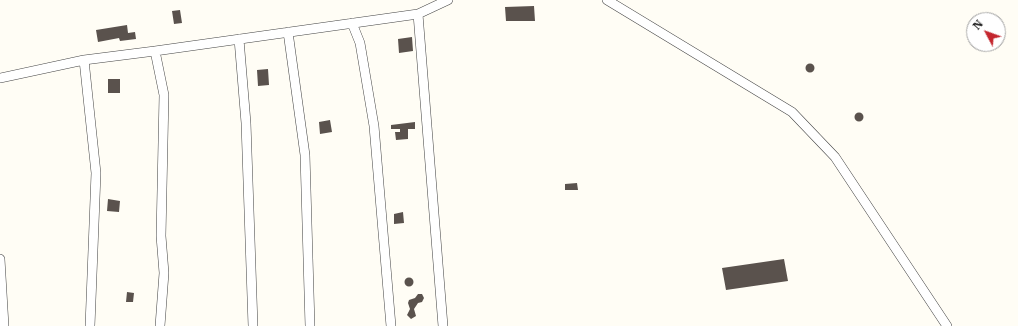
<!DOCTYPE html>
<style>
body{margin:0}
#map{position:relative;width:1018px;height:326px;overflow:hidden;background:#fffdf5;font-family:"IBM Plex Serif",serif}
canvas{display:block}
.north{position:absolute;left:966px;top:12px;width:40px;height:40px;box-sizing:border-box;background:#fff;border:1px solid #a0a0a0;border-radius:50%;rotate:311deg;font-size:11px;font-weight:700;line-height:16px;text-align:center;color:#111}
.north::after{content:'';display:block;margin:auto;width:14px;height:18px;background:#c4262e;clip-path:polygon(50% 0,100% 100%,50% 72%,0 100%)}
</style>
<div id="map">
<canvas width="1018" height="326"></canvas>
<div class="north">N</div>
</div>
<script>
const ctx = document.querySelector('canvas').getContext('2d');
ctx.lineJoin = 'round';
function fillPath(path, color) { ctx.fillStyle = color; ctx.fill(path, 'evenodd'); }
const shape = rows => new Path2D(rows.map(r => 'M' + r).join(''));
function stroke(path, color, width, dash) { ctx.strokeStyle = color; ctx.lineWidth = width; ctx.lineCap = dash ? 'butt' : 'round'; ctx.setLineDash(dash || []); ctx.stroke(path); }
const building = shape([
 [534,6,535,21,506,21,505,7],
 [180,10,182,23,174,24,172,11],
 [127,25,128,33,135,32,136,39,120,41,119,38,98,42,96,30],
 [412,37,413,51,399,53,398,39],
 '805.5 68a4.5 4.5 0 1 1 9 0a4.5 4.5 0 1 1-9 0Z',
 [268,69,269,85,258,86,257,70],
 [108,79,120,79,120,93,108,93],
 '854.5 117a4.5 4.5 0 1 1 9 0a4.5 4.5 0 1 1-9 0Z',
 [330,120,332,132,320,134,319,122],
 [415,122,415,129,408,129,408,139,396,140,395,132,400,132,400,129,391,129,391,125],
 [577,183,578,190,565,190,565,184],
 [108,199,120,201,119,212,107,211],
 [403,212,404,223,394,224,394,214],
 [784,259,788,281,726,290,722,268],
 '404.5 282a4.5 4.5 0 1 1 9 0a4.5 4.5 0 1 1-9 0Z',
 [127,292,134,293,133,302,126,302],
 [418,294,422,294,424,298,422,302,418,303,414,309,416,316,411,319,407,315,410,309,408,303,409,300,415,298]
]);
const minor = shape([
 [607,0,792,112,835,157,947,326],
 [418,14,443,326],
 [352,23,360,43,374,126,391,326],
 [288,32,305,155,310,326],
 [239,39,246,123,253,326],
 [155,51,164,95,161,236,164,273,160,326],
 [84,60,96,173,90,326],
 [0,78,84,60,155,51,418,14,448,0],
 [0,259,4,326]
]);
fillPath(building, '#5a524d');
stroke(minor, '#444', 10);
stroke(minor, '#fff', 9);
</script>
